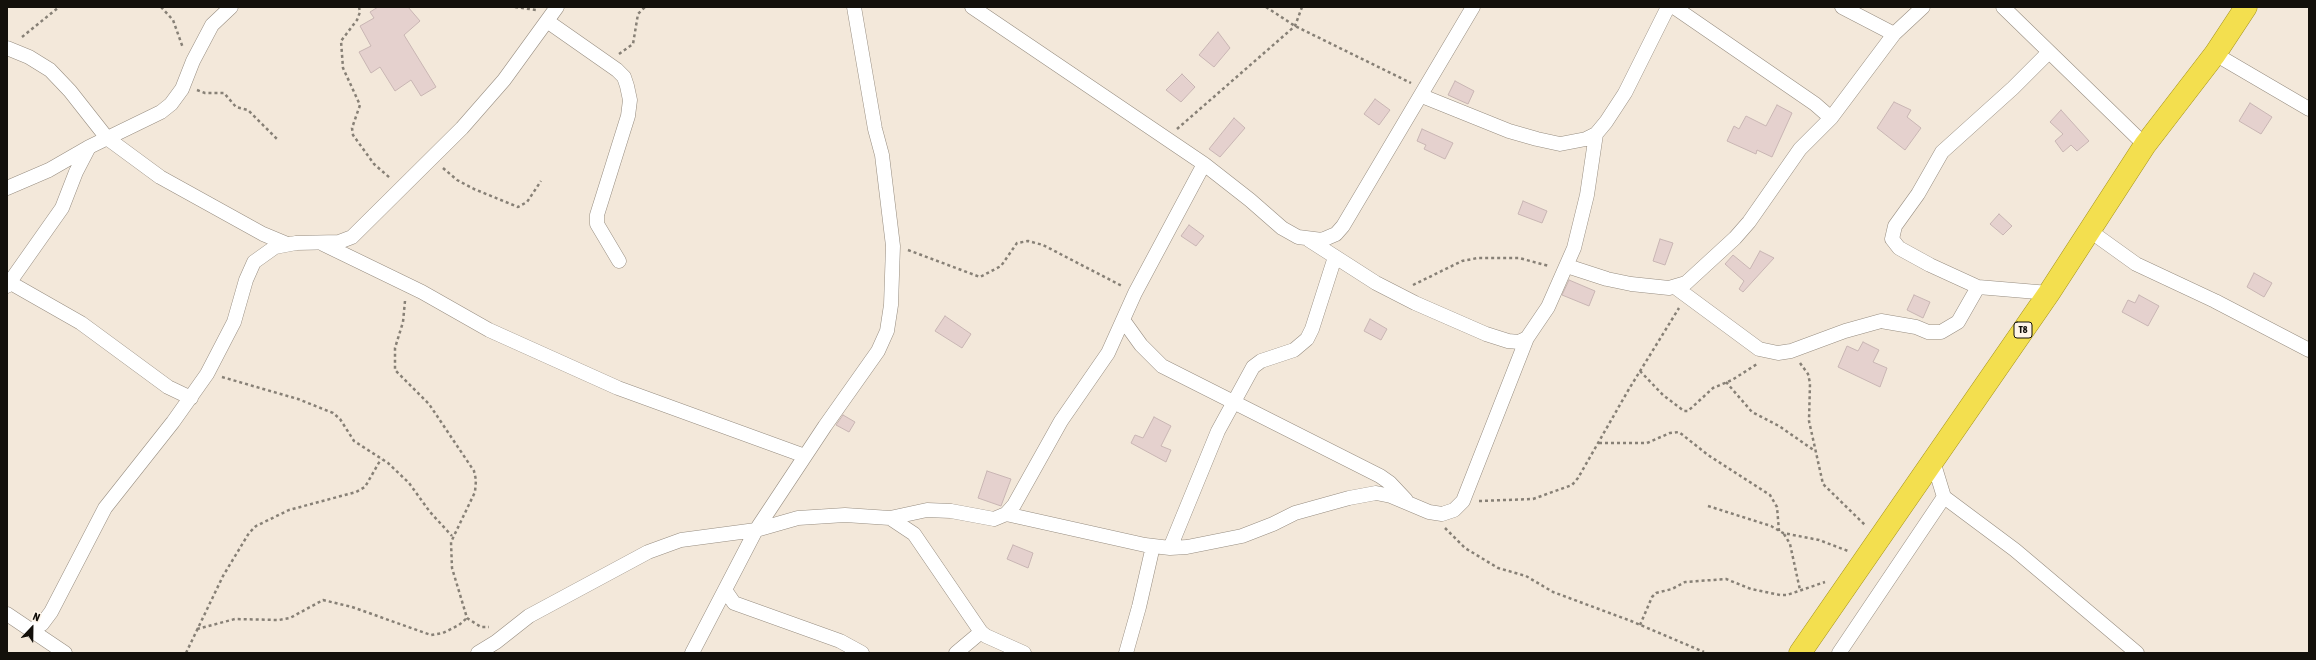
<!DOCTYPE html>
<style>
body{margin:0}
#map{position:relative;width:2316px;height:660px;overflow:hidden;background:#f3e8da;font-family:"Asap Condensed",sans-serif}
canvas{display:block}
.frame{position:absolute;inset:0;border:8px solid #13100b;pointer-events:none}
.north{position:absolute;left:12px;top:608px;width:40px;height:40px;-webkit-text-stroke:3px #fff6ea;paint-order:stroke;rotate:22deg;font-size:11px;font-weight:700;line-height:16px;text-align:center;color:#13100b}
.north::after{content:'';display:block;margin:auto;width:14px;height:18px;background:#13100b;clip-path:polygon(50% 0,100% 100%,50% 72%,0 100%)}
</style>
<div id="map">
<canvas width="2316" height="660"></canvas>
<div class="frame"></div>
<div class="north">N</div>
</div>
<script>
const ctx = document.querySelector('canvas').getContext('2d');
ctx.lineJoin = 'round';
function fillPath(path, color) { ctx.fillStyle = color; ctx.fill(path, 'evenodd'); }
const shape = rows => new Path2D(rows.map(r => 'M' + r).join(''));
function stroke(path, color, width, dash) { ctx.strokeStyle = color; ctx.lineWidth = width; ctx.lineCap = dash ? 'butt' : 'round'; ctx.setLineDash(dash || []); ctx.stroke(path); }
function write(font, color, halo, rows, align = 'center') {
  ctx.font = font + ' "Asap Condensed",sans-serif'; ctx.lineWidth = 3; ctx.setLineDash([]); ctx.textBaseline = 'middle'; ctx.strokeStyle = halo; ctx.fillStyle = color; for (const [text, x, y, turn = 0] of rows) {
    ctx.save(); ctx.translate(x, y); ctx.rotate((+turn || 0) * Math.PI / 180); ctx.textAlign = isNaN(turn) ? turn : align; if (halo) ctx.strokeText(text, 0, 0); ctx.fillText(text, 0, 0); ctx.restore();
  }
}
const building = shape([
 [378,7,408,7,420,21,404,35,436,87,421,96,411,80,395,91,380,67,371,73,359,52,371,46,360,26,374,18,370,12,378,7],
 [1218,32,1230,48,1214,67,1199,55,1218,32],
 [1182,74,1195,87,1181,102,1166,90,1182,74],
 [1455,81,1474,91,1468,104,1448,95,1455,81],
 [1375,99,1390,110,1379,125,1364,114,1375,99],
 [1894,102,1911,110,1907,117,1921,128,1905,150,1877,128,1894,102],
 [2250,103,2272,117,2261,134,2239,121,2250,103],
 [1777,105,1792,113,1772,157,1757,150,1756,154,1727,141,1734,126,1739,129,1746,116,1766,126,1777,105],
 [2061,110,2089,141,2077,151,2071,145,2063,152,2055,141,2063,134,2050,122,2061,110],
 [1234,118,1245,128,1220,157,1209,149,1234,118],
 [1422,129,1453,143,1445,159,1424,149,1426,145,1417,141,1422,129],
 [1523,201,1547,211,1542,223,1518,214,1523,201],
 [1999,214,2012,226,2003,235,1990,224,1999,214],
 [1189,225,1204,236,1196,246,1181,236,1189,225],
 [1660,239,1673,243,1665,265,1653,261,1660,239],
 [1760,251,1774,258,1743,292,1739,289,1744,281,1725,264,1733,255,1750,269,1760,251],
 [2254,273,2272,283,2264,297,2247,287,2254,273],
 [1569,280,1595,291,1589,306,1562,295,1569,280],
 [1914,295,1930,302,1923,318,1907,310,1914,295],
 [2139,295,2159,306,2148,326,2122,312,2128,300,2135,303,2139,295],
 [945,316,971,334,962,348,935,331,945,316],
 [1370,319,1387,329,1381,340,1364,331,1370,319],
 [1863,342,1879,350,1873,362,1887,368,1880,387,1838,367,1847,346,1858,351,1863,342],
 [843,415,855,422,849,432,836,425,843,415],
 [1154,417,1171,426,1161,446,1171,450,1166,462,1131,443,1135,435,1143,438,1154,417],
 [987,471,1011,479,1001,506,978,498,987,471],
 [1013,545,1033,553,1028,568,1007,559,1013,545]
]);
const path = shape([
 [161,7,173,20,183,48],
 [359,7,360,12,357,20,341,41,343,68,360,105,352,128,353,135,374,164,390,178],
 [515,7,536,10],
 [1266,7,1295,26,1411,83],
 [22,37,59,7],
 [619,54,633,44,638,14,645,7],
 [197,90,205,93,224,93,236,107,248,110,278,140],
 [1177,129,1295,26,1302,7],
 [443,168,457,180,474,189,518,207,527,202,541,181],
 [908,250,980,277,1001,266,1017,243,1028,241,1043,245,1122,286],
 [1413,285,1462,261,1478,258,1519,258,1549,266],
 [405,301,403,322,395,348,395,370,429,404,474,471,476,480,475,492,451,542,452,568,467,618,481,627,489,627],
 [1800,363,1808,374,1810,383,1809,421,1823,484,1866,526],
 [1640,371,1663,395,1684,411,1688,411,1713,388,1732,380,1757,364],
 [222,377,298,399,333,413,340,419,354,441,388,463,409,483,430,512,452,536],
 [1726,382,1752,412,1779,426,1815,451],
 [1599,443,1647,443,1670,433,1679,432,1708,455,1770,495,1777,507,1779,531],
 [1479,501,1533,499,1572,485,1578,478,1629,389,1679,308],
 [1708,506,1771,526,1783,533,1819,540,1848,551],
 [1445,528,1465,548,1498,568,1526,576,1553,592,1631,621,1704,652],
 [1784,534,1790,544,1800,590],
 [1640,625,1652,597,1656,593,1672,589,1685,582,1726,579,1751,589,1780,595,1787,595,1825,582],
 [197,629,235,619,279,620,290,618,323,600,352,607,431,635,443,633,459,625,467,618],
 [186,653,223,576,249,533,256,526,289,510,356,492,365,487,381,459]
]);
const minor = shape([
 [972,7,1204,164,1250,200,1282,228,1298,237,1322,240,1336,234,1343,226,1473,7],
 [1674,7,1815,104,1831,118],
 [1842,7,1894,34],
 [2003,7,2145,145],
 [547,21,617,70,624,77,627,86,630,100,628,116,597,215,597,224,619,261],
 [7,48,29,57,50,70,70,91,107,138,160,177,263,234,287,244],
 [2215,54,2309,109],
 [1422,96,1509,131,1537,139,1560,144,1586,139,1596,134,1606,122,1625,93,1668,7],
 [7,188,49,170,89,147,161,112,171,104,182,89,193,61,212,25,231,7],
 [2090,231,2136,264,2215,301,2309,350],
 [1309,240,1376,283,1415,303,1486,334,1508,341,1519,342,1527,338,1548,307,1574,248,1587,195,1596,134],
 [323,244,422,292,489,330,618,388,805,456],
 [1567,266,1607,279,1631,284,1669,288,1686,283,1735,238,1749,222,1800,149,1831,118,1894,34,1923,7],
 [9,282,81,323,168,387,191,398],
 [7,286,62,208,76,172,89,147],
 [1675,287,1759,349,1778,353,1791,351,1845,331,1881,321,1916,327,1928,332,1941,332,1958,322,1978,287],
 [2049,293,1978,287,1930,265,1899,248,1892,239,1895,226,1918,194,1942,152,2013,88,2049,52],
 [1123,320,1141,345,1162,366,1380,476,1390,483,1406,500],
 [1933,461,1944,497,2015,550,2137,653],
 [1006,514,1145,545,1170,548,1187,547,1242,536,1273,524,1295,513,1349,498,1376,493,1391,496,1429,512,1442,514,1454,510,1463,501,1527,338],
 [890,518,914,534,981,632,986,636,1024,653],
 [1170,548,1218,431,1253,367,1261,361,1294,350,1307,339,1312,329,1335,257],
 [725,590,734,603,840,641,862,653],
 [7,614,65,653],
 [32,629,42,624,51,612,105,508,173,422,207,374,234,322,246,280,254,262,275,247,296,243,339,242,352,237,462,128,504,80,557,7],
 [478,653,496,642,529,616,648,552,681,540,756,530,825,426,878,351,887,331,891,305,893,246,882,155,875,129,854,7],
 [692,653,756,530,798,518,845,515,890,518,927,510,951,511,994,519,1006,514,1014,505,1061,421,1108,353,1135,293,1204,164],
 [956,653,981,632],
 [1126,653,1139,607,1153,546],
 [1839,653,1944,497]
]);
const trunk = shape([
 [1800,653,2049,293,2145,145,2215,54,2246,7]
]);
const shields = [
 [2023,330,18]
];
const shieldNames = [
 ["T8",2023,330]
];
fillPath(building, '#e5d1ce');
stroke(building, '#c8b5b3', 1);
stroke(minor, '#978d80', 15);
stroke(trunk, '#a3911b', 23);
stroke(path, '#878076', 2.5, [3, 3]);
stroke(minor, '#fff', 14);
stroke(trunk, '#f3df4f', 22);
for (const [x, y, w] of shields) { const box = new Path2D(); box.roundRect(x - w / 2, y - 8, w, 16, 3); ctx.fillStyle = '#fff6ea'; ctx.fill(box); stroke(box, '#13100b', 1); }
write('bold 10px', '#13100b', null, shieldNames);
</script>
